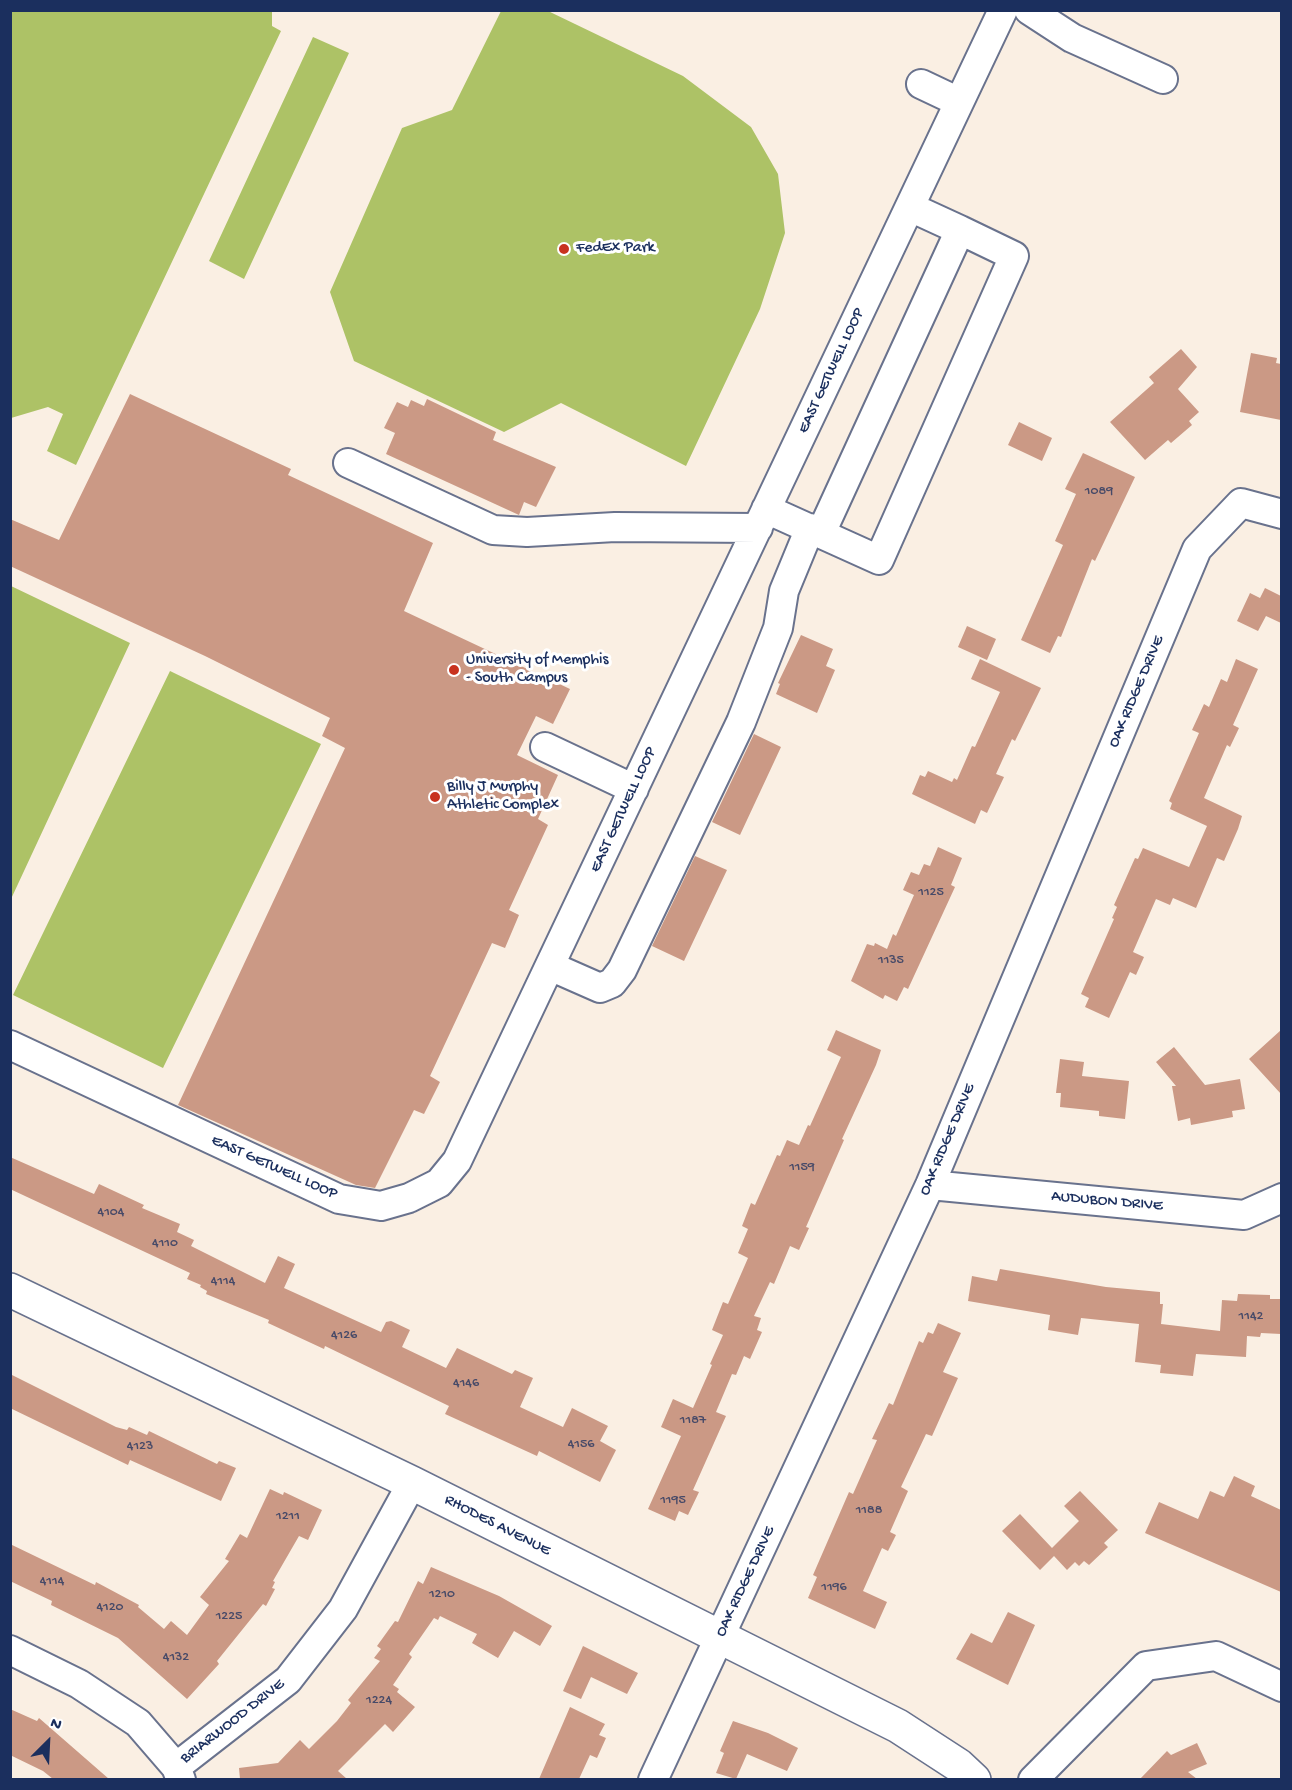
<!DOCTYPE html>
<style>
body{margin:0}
#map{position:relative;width:1292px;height:1790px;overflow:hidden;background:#faefe3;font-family:"Gochi Hand",sans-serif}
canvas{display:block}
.frame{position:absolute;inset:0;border:12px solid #1b2f5e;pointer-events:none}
.north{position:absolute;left:18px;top:1712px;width:60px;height:60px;-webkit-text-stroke:4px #fff;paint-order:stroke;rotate:24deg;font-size:16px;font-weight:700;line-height:24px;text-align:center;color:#1b2f5e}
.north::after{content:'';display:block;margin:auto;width:21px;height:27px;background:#1b2f5e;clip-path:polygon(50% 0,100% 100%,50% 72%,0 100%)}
</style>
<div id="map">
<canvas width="1292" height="1790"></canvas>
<div class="frame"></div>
<div class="north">N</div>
</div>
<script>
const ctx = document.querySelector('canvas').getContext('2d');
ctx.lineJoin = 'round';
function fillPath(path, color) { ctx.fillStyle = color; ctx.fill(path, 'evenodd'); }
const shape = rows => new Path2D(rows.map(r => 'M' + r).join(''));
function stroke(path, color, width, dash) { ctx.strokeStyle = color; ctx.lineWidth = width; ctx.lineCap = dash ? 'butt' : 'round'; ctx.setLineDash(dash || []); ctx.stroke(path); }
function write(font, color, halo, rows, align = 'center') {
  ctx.font = font + ' "Gochi Hand",sans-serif'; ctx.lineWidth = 6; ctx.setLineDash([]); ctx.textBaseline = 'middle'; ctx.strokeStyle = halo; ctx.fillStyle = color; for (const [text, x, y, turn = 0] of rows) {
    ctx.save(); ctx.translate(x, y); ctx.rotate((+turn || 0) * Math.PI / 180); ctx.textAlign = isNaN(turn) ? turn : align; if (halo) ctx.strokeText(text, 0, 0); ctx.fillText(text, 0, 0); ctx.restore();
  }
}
const green = shape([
 [10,11,272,11,272,26,281,31,76,465,47,451,63,414,48,407,11,418],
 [501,11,548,11,683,76,751,127,778,174,785,233,760,309,686,466,561,403,504,432,354,361,330,292,402,128,452,110],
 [313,37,349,53,244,279,209,261],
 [11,586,130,643,11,899],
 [170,671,321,744,163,1068,13,995]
]);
const building = shape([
 [1181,349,1197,367,1178,389,1199,412,1189,421,1192,425,1171,443,1168,440,1145,460,1110,422,1154,383,1149,377],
 [1251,353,1277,358,1276,363,1281,364,1281,420,1240,412],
 [130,394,291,469,288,475,433,543,404,611,570,689,553,724,536,716,517,755,558,775,538,819,548,825,509,910,519,915,505,948,492,943,430,1076,440,1082,424,1114,414,1110,375,1188,356,1185,178,1105,345,748,322,736,330,718,205,656,10,566,10,519,59,540],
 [427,399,496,432,493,440,556,467,536,507,524,502,519,515,386,454,395,433,384,428,397,402,408,407,411,400,424,406],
 [1019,422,1052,438,1042,461,1008,445],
 [1083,453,1135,477,1095,561,1092,559,1061,637,1058,636,1050,653,1021,640,1063,545,1055,541,1076,494,1065,489],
 [1265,588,1281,596,1281,623,1266,616,1258,631,1237,621,1250,593,1260,598],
 [967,626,996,639,987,660,958,647],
 [801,635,833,649,826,666,835,670,817,713,776,694,780,684,778,683],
 [980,659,1041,688,1015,741,1012,739,996,774,1004,777,987,813,981,810,975,824,912,794,920,775,925,777,928,771,952,782,954,778,957,780,972,746,975,747,1000,692,971,679],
 [1236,659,1258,669,1233,725,1239,728,1230,747,1227,745,1204,798,1242,816,1238,829,1224,861,1217,858,1196,908,1173,898,1170,905,1156,899,1133,952,1144,957,1136,975,1130,972,1109,1018,1085,1007,1089,998,1081,994,1114,919,1112,918,1117,907,1114,905,1135,858,1138,859,1143,848,1189,867,1207,826,1170,809,1172,803,1169,801,1199,733,1192,730,1204,704,1209,707,1221,679,1227,682],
 [754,734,781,747,740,835,712,822],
 [938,847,962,858,951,885,955,887,908,989,904,987,897,1001,885,995,883,999,851,981,867,944,874,946,875,943,887,949,893,934,896,936,914,895,903,890,911,872,919,875,924,864,930,866],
 [695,856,727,870,684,961,652,946],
 [836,1030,881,1050,876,1065,842,1139,844,1140,806,1227,809,1228,799,1250,790,1246,774,1284,770,1282,754,1316,761,1318,757,1330,762,1332,750,1359,744,1356,736,1375,732,1374,716,1412,726,1416,693,1490,699,1492,688,1515,679,1511,675,1521,648,1509,681,1436,661,1427,673,1399,693,1408,712,1365,710,1364,723,1335,712,1330,723,1302,728,1304,748,1258,738,1253,748,1229,742,1226,751,1203,755,1205,777,1155,780,1156,787,1140,799,1145,808,1125,810,1126,841,1057,827,1050],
 [1281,1030,1281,1094,1249,1059],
 [1174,1047,1205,1085,1240,1079,1245,1109,1232,1111,1233,1117,1191,1125,1190,1118,1178,1121,1172,1086,1176,1086,1156,1062],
 [1060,1059,1084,1062,1082,1076,1129,1081,1125,1119,1099,1116,1099,1111,1060,1107,1061,1093,1056,1093],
 [10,1157,94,1194,99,1184,144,1205,142,1208,180,1224,177,1232,194,1240,191,1246,265,1283,278,1256,295,1264,284,1288,381,1332,386,1322,391,1321,410,1330,402,1347,446,1368,457,1348,512,1374,515,1370,533,1378,520,1407,563,1427,572,1408,608,1426,600,1441,616,1450,600,1482,539,1451,537,1456,445,1414,449,1406,325,1346,324,1349,268,1323,269,1320,206,1294,207,1291,200,1287,201,1285,187,1279,190,1273,10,1189],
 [1000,1269,1106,1287,1160,1292,1160,1304,1163,1304,1161,1324,1220,1331,1222,1300,1237,1301,1238,1294,1270,1295,1270,1299,1281,1299,1281,1334,1261,1333,1260,1337,1247,1336,1246,1357,1196,1354,1193,1376,1160,1373,1161,1365,1135,1362,1139,1324,1081,1318,1078,1335,1048,1330,1050,1315,968,1301,972,1276,997,1281],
 [938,1323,961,1333,943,1372,958,1378,932,1436,926,1434,901,1487,908,1491,890,1532,896,1535,888,1551,882,1548,863,1591,887,1602,875,1629,808,1598,817,1577,813,1575,849,1492,853,1494,877,1440,872,1439,889,1403,893,1405,919,1341,923,1343,928,1332,933,1334],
 [10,1374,116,1427,127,1430,129,1427,147,1435,149,1431,217,1464,219,1461,236,1468,221,1501,130,1460,128,1465,10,1408],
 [1234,1476,1255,1486,1251,1496,1281,1510,1281,1592,1145,1533,1159,1502,1198,1519,1210,1491,1224,1497],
 [270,1489,283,1495,284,1492,322,1510,308,1540,299,1536,273,1581,275,1582,272,1588,275,1589,266,1606,263,1604,217,1661,219,1664,187,1699,118,1638,51,1605,52,1601,10,1581,10,1544,95,1585,96,1582,139,1605,138,1607,164,1629,171,1621,187,1635,209,1605,200,1597,229,1561,225,1559,240,1534,247,1538],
 [1080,1491,1118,1530,1104,1543,1108,1547,1089,1565,1084,1561,1079,1566,1075,1562,1067,1570,1054,1556,1040,1570,1002,1531,1020,1514,1052,1548,1079,1521,1064,1506],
 [431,1567,499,1596,552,1626,540,1646,514,1631,498,1658,472,1643,477,1634,440,1616,438,1620,434,1618,409,1654,412,1657,393,1685,399,1689,397,1692,415,1707,393,1732,385,1724,338,1771,347,1779,240,1779,239,1768,278,1763,300,1740,309,1749,337,1721,351,1703,348,1700,380,1661,374,1658,381,1649,377,1646,395,1621,398,1622,418,1581,423,1584],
 [1008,1612,1035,1625,1008,1685,956,1659,971,1633,992,1643],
 [583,1646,638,1673,627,1694,591,1677,581,1699,563,1691],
 [570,1707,605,1724,599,1735,606,1738,597,1758,590,1755,579,1779,539,1779],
 [10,1709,37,1721,39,1718,109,1779,53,1779,43,1771,10,1755],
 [733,1721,768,1733,798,1748,787,1771,747,1754,736,1779,716,1773,724,1753,720,1751],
 [1197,1743,1207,1764,1188,1772,1197,1779,1140,1779,1167,1751,1171,1755]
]);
const minor = shape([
 [1029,10,1072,38,1163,79],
 [921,84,959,102],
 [910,207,960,230],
 [348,463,493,530,527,532,615,527,758,528],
 [766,509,879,560,1014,256,960,230,821,533],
 [545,747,634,789],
 [550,966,600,988,612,983,622,970,741,722,778,628,784,591,810,528],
 [10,1045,339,1199,381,1206,409,1198,439,1183,457,1161,1003,10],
 [930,1185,1244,1215,1282,1198],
 [10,1650,79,1684,138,1723,176,1767,181,1780],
 [176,1767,288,1680,343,1609,412,1483],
 [653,1780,930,1185,1197,549,1241,503,1282,514],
 [1033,1780,1146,1666,1216,1656,1282,1687]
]);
const major = shape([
 [10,1290,412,1483,898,1726,958,1765,974,1780]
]);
const markers = [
 [564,249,6,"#c8321e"],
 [454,670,6,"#c8321e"],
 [435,797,6,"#c8321e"]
];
const numberNames = [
 ["1089",1099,492],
 ["1125",931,893],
 ["1135",891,961],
 ["1159",802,1168],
 ["4104",111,1213],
 ["4110",165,1244],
 ["4114",223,1282],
 ["1142",1251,1317],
 ["4126",344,1336],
 ["4146",466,1384],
 ["1187",693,1421],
 ["4156",581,1445],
 ["4123",140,1447],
 ["1195",673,1501],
 ["1188",869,1511],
 ["1211",288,1517],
 ["4114",52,1582],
 ["1196",834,1588],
 ["1210",442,1595],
 ["4120",110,1608],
 ["1225",229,1617],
 ["4132",176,1658],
 ["1224",379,1701]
];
const poiNames = [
 ["FedEx Park",576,249],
 ["University of Memphis",466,661],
 ["- South Campus",466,679],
 ["Billy J Murphy",447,788],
 ["Athletic Complex",447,806]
];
const streetNames = [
 ["EAST GETWELL LOOP",832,371,-65],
 ["OAK RIDGE DRIVE",1137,692,-67],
 ["EAST GETWELL LOOP",624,810,-65],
 ["OAK RIDGE DRIVE",948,1140,-67],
 ["EAST GETWELL LOOP",274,1168,24],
 ["AUDUBON DRIVE",1107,1202,5],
 ["RHODES AVENUE",497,1526,27],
 ["OAK RIDGE DRIVE",746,1582,-65],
 ["BRIARWOOD DRIVE",233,1722,-38]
];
fillPath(green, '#adc266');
fillPath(building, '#cb9985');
stroke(minor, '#69728d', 32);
stroke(major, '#69728d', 36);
stroke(minor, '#fff', 28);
stroke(major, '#fff', 33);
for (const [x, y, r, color] of markers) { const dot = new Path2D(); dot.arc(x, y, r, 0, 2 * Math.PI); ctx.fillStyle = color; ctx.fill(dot); stroke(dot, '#fff', 2); }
write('14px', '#474a68', null, numberNames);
write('16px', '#1b2f5e', '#fff', poiNames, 'left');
write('16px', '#1b2f5e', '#fff', streetNames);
</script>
